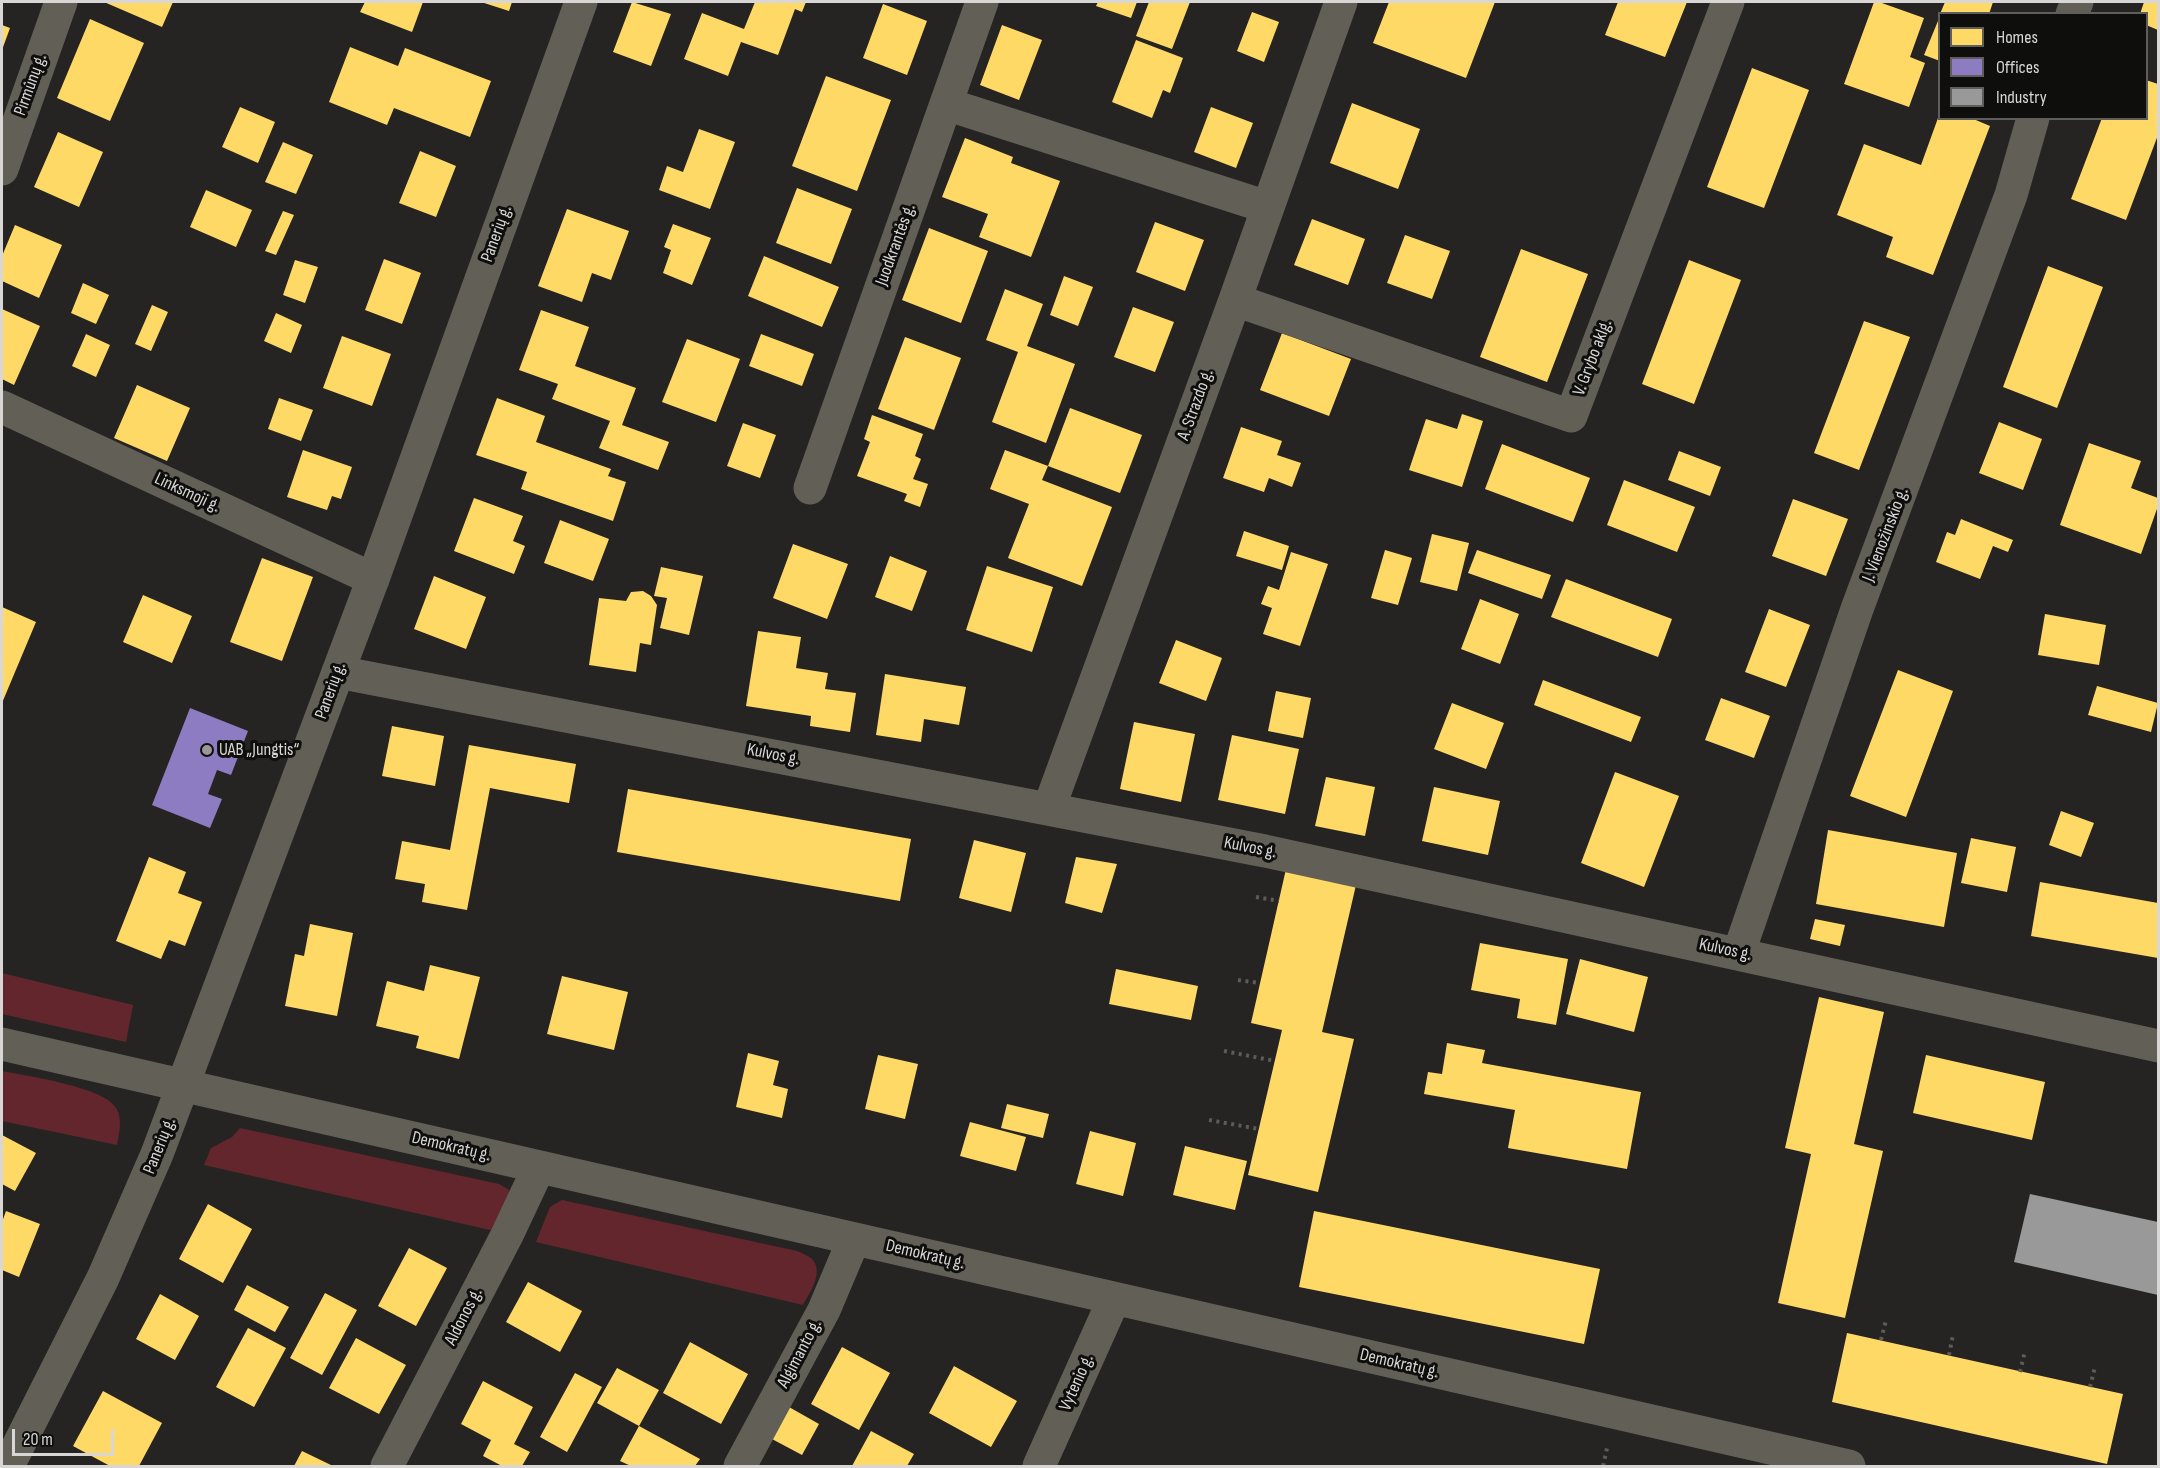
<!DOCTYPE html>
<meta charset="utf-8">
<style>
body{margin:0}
#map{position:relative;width:2160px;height:1468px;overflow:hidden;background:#252423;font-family:"Sofia Sans Condensed",sans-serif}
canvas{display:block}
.frame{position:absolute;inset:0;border:3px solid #d8d7d5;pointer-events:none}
.legend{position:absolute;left:1938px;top:12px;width:210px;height:108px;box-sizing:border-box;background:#0e0e0d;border:2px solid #5f5e5d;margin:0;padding:8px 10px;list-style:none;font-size:18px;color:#d8d7d5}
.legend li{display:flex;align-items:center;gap:12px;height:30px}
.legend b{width:30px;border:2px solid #5f5e5d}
.scale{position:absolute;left:12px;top:1429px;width:102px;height:27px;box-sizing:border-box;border:3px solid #d8d7d5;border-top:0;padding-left:8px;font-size:18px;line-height:21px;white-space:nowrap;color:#d8d7d5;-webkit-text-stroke:4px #0e0e0d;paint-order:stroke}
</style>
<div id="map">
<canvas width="2160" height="1468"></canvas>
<div class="frame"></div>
<ul class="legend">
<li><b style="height:16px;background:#ffd966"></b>Homes</li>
<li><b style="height:16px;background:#8e7cc3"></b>Offices</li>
<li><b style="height:16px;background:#999"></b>Industry</li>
</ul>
<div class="scale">20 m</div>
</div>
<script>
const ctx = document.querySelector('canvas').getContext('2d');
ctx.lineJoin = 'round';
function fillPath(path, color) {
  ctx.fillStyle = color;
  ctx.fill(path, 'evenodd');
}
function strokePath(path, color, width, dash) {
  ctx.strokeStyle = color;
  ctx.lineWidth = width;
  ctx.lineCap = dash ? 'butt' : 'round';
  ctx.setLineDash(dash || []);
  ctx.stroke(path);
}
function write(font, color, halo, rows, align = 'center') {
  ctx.font = font + ' "Sofia Sans Condensed",sans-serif';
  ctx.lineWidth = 6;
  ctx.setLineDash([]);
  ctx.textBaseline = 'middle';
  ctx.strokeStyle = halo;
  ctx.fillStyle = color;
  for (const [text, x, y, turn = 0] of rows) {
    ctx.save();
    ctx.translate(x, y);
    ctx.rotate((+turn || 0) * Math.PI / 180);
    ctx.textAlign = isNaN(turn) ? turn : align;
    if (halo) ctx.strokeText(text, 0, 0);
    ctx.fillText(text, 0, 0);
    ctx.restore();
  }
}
fillPath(new Path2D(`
 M 2,973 L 133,1005 L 126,1042 L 2,1014 Z
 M 2,1071 C 27,1076 104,1087 116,1108 C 123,1119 119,1134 117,1145 L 2,1121 Z
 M 240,1128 L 499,1184 L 509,1190 L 511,1204 L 499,1232 L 204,1165 L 211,1148 L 232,1137 Z
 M 562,1200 L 797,1251 C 801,1253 807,1255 811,1258 C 825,1271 810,1292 803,1305 L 536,1242 L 550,1207 Z`), '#64262d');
fillPath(new Path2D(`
 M 104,2 L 173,2 L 162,27 Z
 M 365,2 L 423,2 L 412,32 L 360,12 Z
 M 481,2 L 512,2 L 509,11 Z
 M 632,2 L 671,14 L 651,66 L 613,52 Z
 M 755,2 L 806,2 L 802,12 L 795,9 L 778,55 L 741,42 L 728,76 L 684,59 L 702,13 L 744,29 Z
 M 1098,2 L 1137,2 L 1131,18 L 1096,6 Z
 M 1149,2 L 1190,2 L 1172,49 L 1136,36 Z
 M 1389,2 L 1495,2 L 1466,78 L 1373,43 Z
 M 1618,2 L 1687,2 L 1665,57 L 1605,35 Z
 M 1874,2 L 1879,2 L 1924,18 L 1910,57 L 1925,63 L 1909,107 L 1844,84 Z
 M 1945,2 L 1993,2 L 1989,14 L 1940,14 Z
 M 2144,2 L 2158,2 L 2158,30 L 2146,25 L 2146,14 L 2140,14 Z
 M 883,4 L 927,21 L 907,75 L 863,58 Z
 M 1252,12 L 1279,22 L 1264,62 L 1237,51 Z
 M 1940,16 L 1940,61 L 1924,55 Z
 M 90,19 L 144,43 L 110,121 L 57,98 Z
 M 2,25 L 10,28 L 2,50 Z
 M 1002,25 L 1042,40 L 1019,100 L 980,85 Z
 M 1136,40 L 1183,58 L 1170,93 L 1163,90 L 1152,118 L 1112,102 Z
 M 350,47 L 398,66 L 405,48 L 491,81 L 470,137 L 394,108 L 387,125 L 329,102 Z
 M 1752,68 L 1809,90 L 1764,208 L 1707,187 Z
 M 826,76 L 891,100 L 857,191 L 792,166 Z
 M 2146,80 L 2158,84 L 2158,135 L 2126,220 L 2071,199 L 2102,118 L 2146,118 Z
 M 1352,103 L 1420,129 L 1398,189 L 1330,163 Z
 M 240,107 L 275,122 L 258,163 L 222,147 Z
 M 1211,107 L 1253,123 L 1236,168 L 1194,152 Z
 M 1938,118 L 1971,118 L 1990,126 L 1933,275 L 1886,257 L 1893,237 L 1837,215 L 1864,144 L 1921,165 Z
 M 699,129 L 735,142 L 710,209 L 659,190 L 667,166 L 683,172 Z
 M 58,132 L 103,152 L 79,207 L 34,187 Z
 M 965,138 L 1013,157 L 1011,163 L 1060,181 L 1031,257 L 979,237 L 988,214 L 942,197 Z
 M 283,142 L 313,155 L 296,194 L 265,182 Z
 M 420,151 L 456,166 L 436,217 L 399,203 Z
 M 797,188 L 852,209 L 831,264 L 776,243 Z
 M 206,190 L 252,210 L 236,247 L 190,227 Z
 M 567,209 L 629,231 L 611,280 L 592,273 L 582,302 L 538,286 Z
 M 283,211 L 294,215 L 276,255 L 265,251 Z
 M 1312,219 L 1365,239 L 1348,285 L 1294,265 Z
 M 1155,222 L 1204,240 L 1185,291 L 1136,272 Z
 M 673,224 L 711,238 L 692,285 L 663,273 L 671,250 L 664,247 Z
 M 15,225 L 62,245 L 39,298 L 2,281 L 2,256 Z
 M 929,228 L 988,251 L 961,323 L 902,300 Z
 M 1405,235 L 1450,251 L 1432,299 L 1387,283 Z
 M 1521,249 L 1588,274 L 1547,382 L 1480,357 Z
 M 764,256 L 839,287 L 822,327 L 748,296 Z
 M 384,259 L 421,273 L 402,324 L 365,310 Z
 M 295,260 L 318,267 L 305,303 L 283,295 Z
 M 1689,260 L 1741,280 L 1694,404 L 1642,384 Z
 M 2048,266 L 2103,287 L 2057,408 L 2003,387 Z
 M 1064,276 L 1093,287 L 1078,326 L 1050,315 Z
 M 83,283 L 109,295 L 96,324 L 71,313 Z
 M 1005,289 L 1043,304 L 1027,346 L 1075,364 L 1046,443 L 992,422 L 1018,352 L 986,340 Z
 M 152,305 L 168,312 L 151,351 L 135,344 Z
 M 1133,307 L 1174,322 L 1155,372 L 1114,357 Z
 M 2,309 L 40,326 L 14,385 L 2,379 Z
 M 541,310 L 589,327 L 575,366 L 636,388 L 622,425 L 669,442 L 658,470 L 599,448 L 610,421 L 552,399 L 558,384 L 519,370 Z
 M 276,313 L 302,325 L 291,353 L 264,341 Z
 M 1864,321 L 1910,337 L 1859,470 L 1814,453 Z
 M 1282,333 L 1351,359 L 1329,416 L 1260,390 Z
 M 86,334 L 110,345 L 96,377 L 72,366 Z
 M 761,334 L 814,354 L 802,386 L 749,366 Z
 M 342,336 L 391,354 L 372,406 L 323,388 Z
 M 905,337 L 961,358 L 934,430 L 878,409 Z
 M 687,339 L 740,359 L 716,422 L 662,402 Z
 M 137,385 L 190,408 L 167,461 L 114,438 Z
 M 279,398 L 313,410 L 301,441 L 268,429 Z
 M 497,398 L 545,416 L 536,442 L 611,469 L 608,476 L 626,482 L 613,521 L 521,489 L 527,472 L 476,455 Z
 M 1070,408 L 1142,435 L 1120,493 L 1048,466 L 1042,480 L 1112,507 L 1082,586 L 1008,558 L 1029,504 L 990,489 L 1005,450 L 1048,466 Z
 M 1462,414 L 1483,421 L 1462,487 L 1409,470 L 1426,419 L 1457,429 Z
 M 872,415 L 923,434 L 915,456 L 921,459 L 913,479 L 928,484 L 920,507 L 904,501 L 907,494 L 857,476 L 870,442 L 864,439 Z
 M 1999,422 L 2042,439 L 2023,490 L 1979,473 Z
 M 743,423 L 776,435 L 760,478 L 727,466 Z
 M 1241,427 L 1282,441 L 1277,455 L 1301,463 L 1292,487 L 1269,478 L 1264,492 L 1223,478 Z
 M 2089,443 L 2141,461 L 2131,488 L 2158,498 L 2158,506 L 2141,554 L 2060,525 Z
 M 1502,444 L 1590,478 L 1573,522 L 1485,489 Z
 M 303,450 L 352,467 L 341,499 L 332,496 L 327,510 L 287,497 Z
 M 1679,451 L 1721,467 L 1710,496 L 1668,480 Z
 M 1624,480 L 1695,507 L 1677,552 L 1607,525 Z
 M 474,498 L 523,516 L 513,541 L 525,546 L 514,574 L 454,551 Z
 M 1793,499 L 1848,519 L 1826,576 L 1772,556 Z
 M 1961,519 L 2013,540 L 2008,552 L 1993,546 L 1980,579 L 1936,562 L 1947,532 L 1955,535 Z
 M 560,520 L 609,539 L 593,581 L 544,563 Z
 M 1244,531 L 1289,546 L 1282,570 L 1236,556 Z
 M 1432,534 L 1469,543 L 1457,591 L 1420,582 Z
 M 793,544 L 848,564 L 827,619 L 773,598 Z
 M 1385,550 L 1412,558 L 1398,605 L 1371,598 Z
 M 1477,550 L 1551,575 L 1542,599 L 1468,573 Z
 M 1291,552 L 1328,564 L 1300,646 L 1263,634 L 1272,608 L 1261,604 L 1268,586 L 1279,590 Z
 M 890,556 L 927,571 L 912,611 L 875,597 Z
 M 262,558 L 313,577 L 282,661 L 230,642 Z
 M 987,566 L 1053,587 L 1032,652 L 966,630 Z
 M 661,567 L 703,576 L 689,635 L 660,628 L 667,598 L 654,596 Z
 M 434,576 L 486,597 L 466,649 L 414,629 Z
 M 1566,579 L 1672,619 L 1658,657 L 1551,617 Z
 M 643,591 L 651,596 L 657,605 L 651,645 L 640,643 L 636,672 L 589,665 L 599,598 L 626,601 L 631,592 Z
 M 143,595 L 192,616 L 172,663 L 123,642 Z
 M 1480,599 L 1519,614 L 1500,664 L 1461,649 Z
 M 2,607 L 36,622 L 2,703 Z
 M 1769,609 L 1810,625 L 1786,687 L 1745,672 Z
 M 2045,614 L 2106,625 L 2099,665 L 2038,655 Z
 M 758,631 L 801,637 L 796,668 L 828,673 L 825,689 L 856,693 L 850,732 L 810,726 L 811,716 L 746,706 Z
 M 1176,640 L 1222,658 L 1206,701 L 1159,683 Z
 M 1898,670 L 1953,691 L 1906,817 L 1850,796 Z
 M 885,674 L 966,687 L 959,725 L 924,719 L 921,742 L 876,735 Z
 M 1543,680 L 1641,717 L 1631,742 L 1534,705 Z
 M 2097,686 L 2158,703 L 2151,732 L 2088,715 Z
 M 1276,691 L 1311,698 L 1303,738 L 1268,731 Z
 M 1721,698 L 1770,716 L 1754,758 L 1705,740 Z
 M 1452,703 L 1504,723 L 1486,769 L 1434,749 Z
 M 1134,722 L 1195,734 L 1181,802 L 1120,789 Z
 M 392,726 L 444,736 L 435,786 L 382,776 Z
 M 1232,735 L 1299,749 L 1285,814 L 1218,800 Z
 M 469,745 L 576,764 L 569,803 L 490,788 L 467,910 L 422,902 L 425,884 L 395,879 L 402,841 L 450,850 Z
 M 1615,772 L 1679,796 L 1644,887 L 1581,863 Z
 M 1326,777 L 1375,787 L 1365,836 L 1315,826 Z
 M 1434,787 L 1500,801 L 1488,855 L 1422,841 Z
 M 628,789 L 911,839 L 900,901 L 617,852 Z
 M 2061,811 L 2094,823 L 2081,857 L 2049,845 Z
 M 1828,830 L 1957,853 L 1944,927 L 1816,904 Z
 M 1971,838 L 2016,847 L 2007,892 L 1961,883 Z
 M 974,840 L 1026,853 L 1011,912 L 959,898 Z
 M 149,857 L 186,872 L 178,893 L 202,902 L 185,946 L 169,940 L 161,959 L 116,941 Z
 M 1076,857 L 1117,864 L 1102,913 L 1065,903 Z
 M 1286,869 L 1356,885 L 1322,1032 L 1354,1039 L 1318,1192 L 1248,1175 L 1282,1030 L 1251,1023 Z
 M 2040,882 L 2158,903 L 2158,958 L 2031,936 Z
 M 1815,919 L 1845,925 L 1840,946 L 1810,939 Z
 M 310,924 L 353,933 L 337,1016 L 285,1006 L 295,954 L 304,956 Z
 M 1480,943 L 1568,959 L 1556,1025 L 1517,1018 L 1520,999 L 1471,990 Z
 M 1580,959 L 1648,977 L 1634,1032 L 1566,1014 Z
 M 430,965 L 480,977 L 459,1059 L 416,1048 L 419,1036 L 376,1026 L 387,981 L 424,991 Z
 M 1116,969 L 1198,986 L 1191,1020 L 1109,1004 Z
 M 562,976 L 628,992 L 614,1050 L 547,1034 Z
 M 1819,997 L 1884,1012 L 1854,1144 L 1883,1151 L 1845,1318 L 1778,1303 L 1811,1154 L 1785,1148 Z
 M 1447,1043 L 1485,1050 L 1482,1063 L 1641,1092 L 1627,1169 L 1508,1148 L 1515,1110 L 1424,1094 L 1428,1072 L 1442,1074 Z
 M 748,1053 L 779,1061 L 773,1085 L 788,1089 L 782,1118 L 736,1107 Z
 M 878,1055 L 918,1064 L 905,1119 L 865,1109 Z
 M 1926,1055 L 2045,1082 L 2032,1140 L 1913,1113 Z
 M 1007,1104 L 1049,1114 L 1043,1138 L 1001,1128 Z
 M 970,1122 L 1026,1137 L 1016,1171 L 960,1156 Z
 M 1090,1131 L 1136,1143 L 1123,1196 L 1076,1184 Z
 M 2,1135 L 36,1153 L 15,1191 L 2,1184 Z
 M 1185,1146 L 1247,1161 L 1235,1210 L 1173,1195 Z
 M 208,1204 L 252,1229 L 223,1283 L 179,1259 Z
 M 6,1211 L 40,1224 L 19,1277 L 2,1270 L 2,1222 Z
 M 1314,1211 L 1600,1269 L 1584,1344 L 1299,1287 Z
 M 409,1248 L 447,1268 L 416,1326 L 378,1306 Z
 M 528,1282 L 582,1311 L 560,1352 L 506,1322 Z
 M 247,1285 L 289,1307 L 275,1332 L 234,1310 Z
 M 325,1293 L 357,1310 L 322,1375 L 290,1358 Z
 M 160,1294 L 199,1316 L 175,1360 L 136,1339 Z
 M 248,1328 L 286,1348 L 254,1407 L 216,1387 Z
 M 1847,1333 L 2123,1394 L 2107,1464 L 1832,1402 Z
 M 356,1338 L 406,1365 L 379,1414 L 329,1388 Z
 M 690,1342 L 748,1374 L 721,1424 L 663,1393 Z
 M 842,1347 L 890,1373 L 859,1430 L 811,1404 Z
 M 954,1366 L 1017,1401 L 991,1447 L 929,1413 Z
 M 617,1368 L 659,1390 L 639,1426 L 700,1459 L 695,1466 L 631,1466 L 620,1461 L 639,1426 L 597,1403 Z
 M 575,1373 L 602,1387 L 567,1452 L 540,1437 Z
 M 483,1381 L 533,1407 L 514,1444 L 530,1452 L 522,1466 L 502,1466 L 483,1456 L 491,1440 L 461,1424 Z
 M 103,1391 L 162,1423 L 139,1466 L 110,1466 L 73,1446 Z
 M 789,1407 L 819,1424 L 802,1455 L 772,1439 Z
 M 871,1431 L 914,1454 L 907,1466 L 852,1466 Z
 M 302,1451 L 333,1466 L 294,1466 Z`), '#ffd966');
fillPath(new Path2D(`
 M 190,708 L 248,731 L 231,775 L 217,770 L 208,794 L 222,799 L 210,828 L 152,805 Z`), '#8e7cc3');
fillPath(new Path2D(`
 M 2030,1194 L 2158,1222 L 2158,1295 L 2014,1262 Z`), '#999');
strokePath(new Path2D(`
 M 1256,897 L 1279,901
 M 1238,980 L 1260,983
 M 1224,1051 L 1275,1061
 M 1209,1120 L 1259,1129
 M 1881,1340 L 1886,1320
 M 1949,1355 L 1953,1335
 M 2020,1372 L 2025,1351
 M 2090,1387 L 2095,1367
 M 1603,1466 L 1608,1444`), '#5c5b56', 4, [3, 4.5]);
strokePath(new Path2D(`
 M 2072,14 L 2077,2
 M 946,104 L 1267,207
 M 2,169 L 61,2
 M 1235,300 L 1571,416 L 1728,2
 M 2,407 L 373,579
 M 810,488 L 982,2
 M 338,672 L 1265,851 L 2158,1046
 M 1049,808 L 1235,300 L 1341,2
 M 1739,952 L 1857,609 L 2011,195 L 2033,118
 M 2,1044 L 1849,1466
 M 387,1466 L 507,1235 L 539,1167
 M 740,1466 L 824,1310 L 854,1239
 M 1039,1466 L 1114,1299`), '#626056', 33);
strokePath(new Path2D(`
 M 8,1466 L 103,1278 L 157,1154 L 373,579 L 581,2`), '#626056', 33);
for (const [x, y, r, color] of [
 [207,750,6,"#999897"]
]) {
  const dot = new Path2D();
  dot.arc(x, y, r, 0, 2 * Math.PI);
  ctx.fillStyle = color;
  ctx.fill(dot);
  strokePath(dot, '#0e0e0d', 2);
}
write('18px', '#d8d7d5', '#0e0e0d', [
 ["Pirmūnų g.",31,85,-70],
 ["Panerių g.",497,234,-70],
 ["Juodkrantės g.",896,245,-70],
 ["V. Grybo aklg.",1593,358,-69],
 ["A. Strazdo g.",1196,405,-70],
 ["Linksmoji g.",187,493,25],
 ["J. Vienožinskio g.",1886,535,-69],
 ["Panerių g.",331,691,-70],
 ["Kulvos g.",773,755,11],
 ["Kulvos g.",1250,848,11],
 ["Kulvos g.",1725,950,12],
 ["Panerių g.",160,1146,-68],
 ["Demokratų g.",451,1147,13],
 ["Demokratų g.",925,1255,13],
 ["Aldonos g.",464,1317,-63],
 ["Algimanto g.",800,1354,-62],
 ["Demokratų g.",1399,1364,13],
 ["Vytenio g.",1077,1383,-66]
]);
write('18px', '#d8d7d5', '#0e0e0d', [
 ["UAB „Jungtis“",219,750]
], 'left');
</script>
